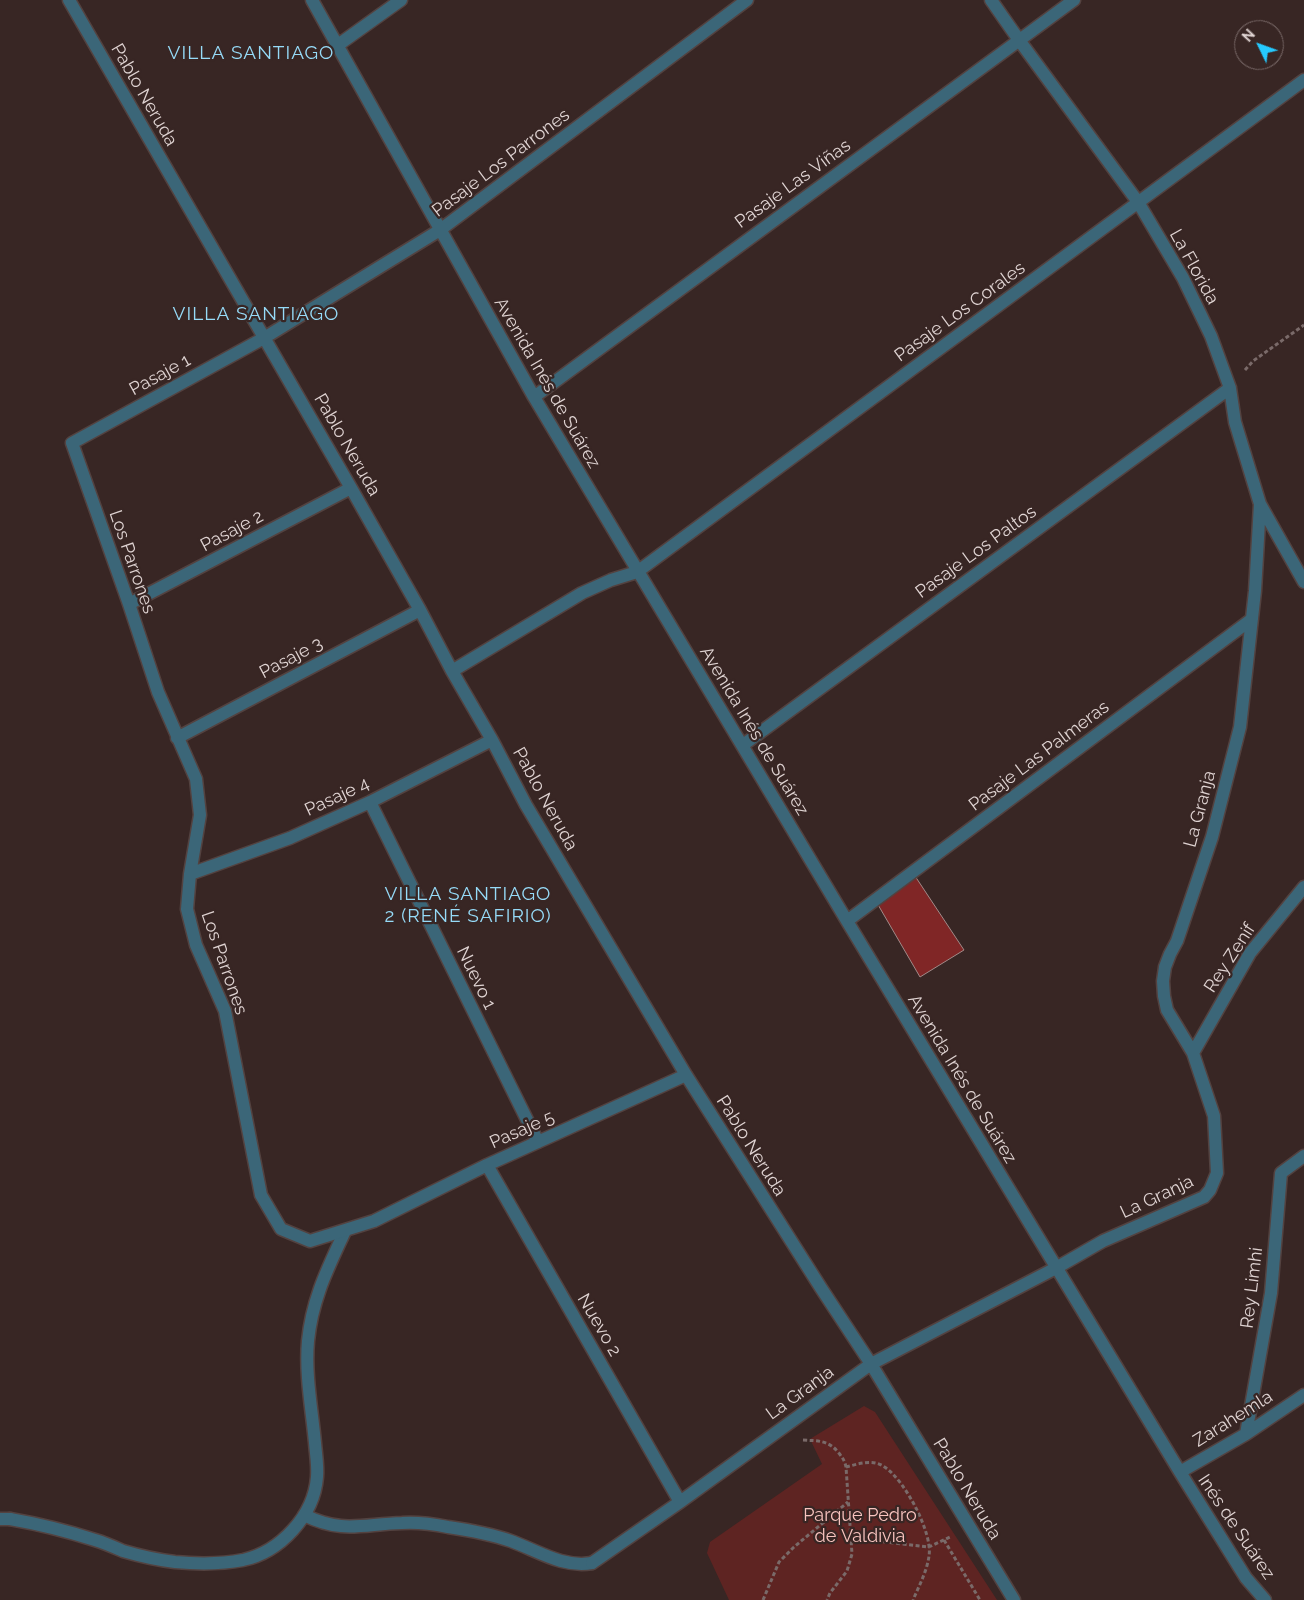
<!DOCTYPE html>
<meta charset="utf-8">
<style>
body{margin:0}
#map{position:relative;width:1304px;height:1600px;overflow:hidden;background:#382624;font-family:Raleway,sans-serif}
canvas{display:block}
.north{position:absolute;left:1234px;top:20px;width:50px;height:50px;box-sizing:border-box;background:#382624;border:1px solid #7b6b6a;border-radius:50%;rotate:312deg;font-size:14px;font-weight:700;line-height:20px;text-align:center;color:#dfd3d2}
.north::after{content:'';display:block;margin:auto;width:18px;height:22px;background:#25c9fe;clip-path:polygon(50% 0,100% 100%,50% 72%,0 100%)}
</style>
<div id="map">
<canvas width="1304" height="1600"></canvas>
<div class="north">N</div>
</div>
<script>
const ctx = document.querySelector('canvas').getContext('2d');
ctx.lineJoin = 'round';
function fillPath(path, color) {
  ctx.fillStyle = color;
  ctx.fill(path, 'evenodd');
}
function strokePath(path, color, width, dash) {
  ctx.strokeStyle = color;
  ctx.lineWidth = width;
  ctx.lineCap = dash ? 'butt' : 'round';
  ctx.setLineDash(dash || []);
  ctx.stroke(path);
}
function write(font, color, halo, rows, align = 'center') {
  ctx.font = font + ' Raleway,sans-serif';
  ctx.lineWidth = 4.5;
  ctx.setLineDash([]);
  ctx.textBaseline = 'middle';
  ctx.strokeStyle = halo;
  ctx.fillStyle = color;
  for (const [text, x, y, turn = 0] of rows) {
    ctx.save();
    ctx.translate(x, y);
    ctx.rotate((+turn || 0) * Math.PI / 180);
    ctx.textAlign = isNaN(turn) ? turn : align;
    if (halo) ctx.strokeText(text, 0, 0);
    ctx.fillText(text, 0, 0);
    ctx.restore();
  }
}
fillPath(new Path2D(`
 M 864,1406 L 875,1412 L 997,1600 L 729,1600 L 707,1553 L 710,1542 L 822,1464 L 810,1439 Z`), '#5e2422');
const building = new Path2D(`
 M 915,876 L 964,950 L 920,977 L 877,903 Z`);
fillPath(building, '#802626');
strokePath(building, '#a18a88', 1);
const service = new Path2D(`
 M 304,1515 C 343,1534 362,1524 402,1523 C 417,1522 433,1524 448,1527 C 469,1530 491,1534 511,1541 C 538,1551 563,1568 592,1563
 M 10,1519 C 39,1524 67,1531 95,1540 C 105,1543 114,1547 123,1551 C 140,1556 158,1560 175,1562 C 197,1564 222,1564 243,1560 C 280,1552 314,1516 317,1477 C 318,1466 316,1455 315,1443 C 312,1410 305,1375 308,1341 C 312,1299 328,1268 345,1231`);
const minor = new Path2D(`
 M 69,0 L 351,488 L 420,610 L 452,671 L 492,740 L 526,805 L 686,1075 L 821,1288 L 871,1364 L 1014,1600
 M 312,0 L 534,397 L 847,921 L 1180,1472 L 1246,1578 L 1265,1600
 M 991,0 L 1019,40 L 1138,202 L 1183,278 L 1211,336 L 1230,388 L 1235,422 L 1260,504 L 1304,582
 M 338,45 L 401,0
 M 534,397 L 1074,0
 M 129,604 L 351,488
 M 452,671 L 582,593 L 611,580 L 637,572 L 1304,80
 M 177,738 L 420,610
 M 743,745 L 1230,388
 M 370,802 L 538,1142
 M 190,874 L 290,838 L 370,802 L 492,740
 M 847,921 L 1252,619
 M 1193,1053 L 1250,953 L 1304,887
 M 686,1075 L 487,1165 L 374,1221 L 310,1241 L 281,1229 L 261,1195 L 225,1011 L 196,945 L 187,909 L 190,874 L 200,815 L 196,779 L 158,692 L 129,604 L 72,443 L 264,338 L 440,230 L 747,0
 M 487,1165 L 680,1502
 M 1246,1434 L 1271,1293 L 1281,1173 L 1304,1156
 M 1180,1472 L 1246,1434 L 1304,1395
 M 0,1519 L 10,1519
 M 592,1563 L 680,1502 L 871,1364 L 1056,1268 L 1103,1241 L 1204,1197 L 1210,1190 L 1217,1173 L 1214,1116 L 1193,1053 L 1167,1010 L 1164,996 L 1163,981 L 1165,967 L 1170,954 L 1177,941 L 1212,837 L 1240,727 L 1255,591 L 1260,504`);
strokePath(service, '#534240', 15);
strokePath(minor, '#534240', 15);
strokePath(new Path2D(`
 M 1245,370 L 1253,361 L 1304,325
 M 803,1440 C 818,1441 828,1440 838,1452 C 842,1457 845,1461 846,1467 L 852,1554 L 847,1571 L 830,1593 L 827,1600
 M 846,1467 C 858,1464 872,1459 883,1466 C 904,1478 933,1533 929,1556 C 927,1571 919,1586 913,1600
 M 851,1538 L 929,1547 L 952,1536
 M 944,1540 L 980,1600
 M 763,1600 L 779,1562 L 794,1547 L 848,1502`), '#7a6a69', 3, [4, 2.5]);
strokePath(service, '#3b6678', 12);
strokePath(minor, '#3b6678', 12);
write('18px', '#dfd3d2', '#382624', [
 ["Pablo Neruda",144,95,60],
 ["Pasaje Los Parrones",501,163,-37],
 ["Pasaje Las Viñas",793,184,-36],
 ["La Florida",1194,267,61],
 ["Pasaje Los Corales",960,312,-36],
 ["Pasaje 1",160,375,-29],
 ["Avenida Inés de Suárez",547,383,60],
 ["Pablo Neruda",347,445,60],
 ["Pasaje 2",232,531,-28],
 ["Pasaje Los Paltos",976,552,-36],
 ["Los Parrones",132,562,71],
 ["Pasaje 3",291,658,-28],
 ["Avenida Inés de Suárez",754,731,59],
 ["Pasaje Las Palmeras",1039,756,-37],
 ["Pasaje 4",337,797,-25],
 ["Pablo Neruda",545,799,61],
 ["La Granja",1200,809,-75],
 ["Rey Zenif",1230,958,-57],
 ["Los Parrones",224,963,71],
 ["Nuevo 1",476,978,64],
 ["Avenida Inés de Suárez",962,1079,59],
 ["Pasaje 5",522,1130,-24],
 ["Pablo Neruda",751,1146,58],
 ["La Granja",1157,1197,-25],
 ["Rey Limhi",1252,1288,-83],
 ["Nuevo 2",599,1325,60],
 ["La Granja",800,1393,-36],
 ["Zarahemla",1233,1419,-32],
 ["Pablo Neruda",967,1489,59],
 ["Inés de Suárez",1236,1527,56]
]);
write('18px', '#f8c3be', '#382624', [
 ["Parque Pedro",860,1516],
 ["de Valdivia",860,1537]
]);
ctx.letterSpacing = '1px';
write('19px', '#96dbf8', '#382624', [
 ["VILLA SANTIAGO",251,53],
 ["VILLA SANTIAGO",256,314],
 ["VILLA SANTIAGO",468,894],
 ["2 (RENÉ SAFIRIO)",468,916]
]);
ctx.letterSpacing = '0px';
</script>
